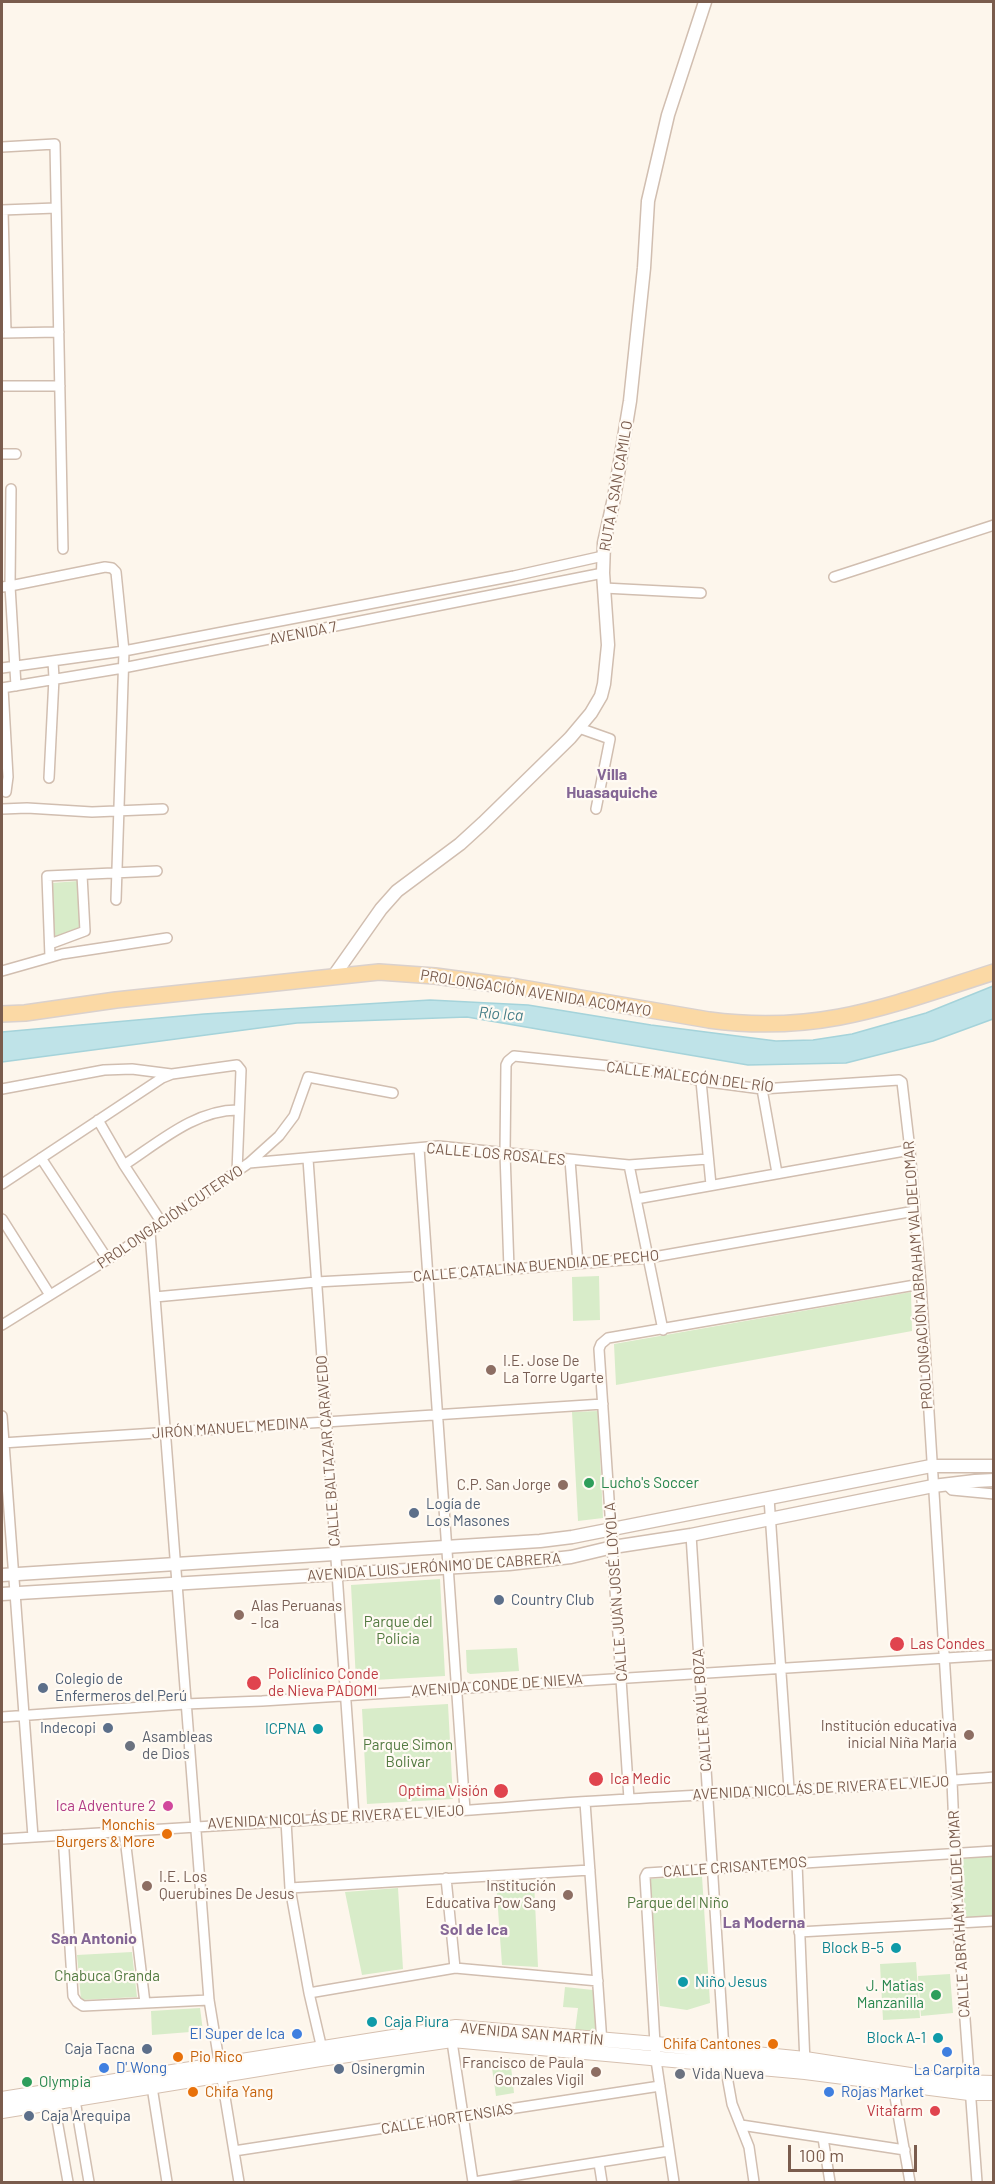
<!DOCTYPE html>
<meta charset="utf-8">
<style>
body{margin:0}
#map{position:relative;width:995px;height:2184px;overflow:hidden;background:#fdf6ec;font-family:Barlow,sans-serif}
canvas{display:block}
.frame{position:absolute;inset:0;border:3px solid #7a5c4d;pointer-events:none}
.scale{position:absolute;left:788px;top:2145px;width:129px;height:27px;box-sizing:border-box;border:3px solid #7a5c4d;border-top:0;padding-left:8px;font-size:18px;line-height:21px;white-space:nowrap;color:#7a5c4d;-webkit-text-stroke:4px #fffaf3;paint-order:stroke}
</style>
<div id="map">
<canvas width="995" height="2184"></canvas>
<div class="frame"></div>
<div class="scale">100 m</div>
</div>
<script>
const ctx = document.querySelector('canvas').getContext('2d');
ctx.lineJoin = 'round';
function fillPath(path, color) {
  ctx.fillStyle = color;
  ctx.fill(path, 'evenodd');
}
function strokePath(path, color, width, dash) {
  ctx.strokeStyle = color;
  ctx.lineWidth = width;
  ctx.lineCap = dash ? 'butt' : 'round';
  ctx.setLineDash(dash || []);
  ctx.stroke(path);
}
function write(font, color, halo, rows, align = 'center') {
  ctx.font = font + ' Barlow,sans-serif';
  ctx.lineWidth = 4.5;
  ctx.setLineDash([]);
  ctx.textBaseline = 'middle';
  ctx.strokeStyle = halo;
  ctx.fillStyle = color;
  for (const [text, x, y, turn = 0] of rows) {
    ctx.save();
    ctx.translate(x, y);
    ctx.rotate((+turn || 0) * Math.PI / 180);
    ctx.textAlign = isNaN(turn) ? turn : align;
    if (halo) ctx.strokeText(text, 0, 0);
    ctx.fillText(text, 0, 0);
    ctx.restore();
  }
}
fillPath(new Path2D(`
 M 78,881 L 80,927 L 53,938 L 52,883 Z
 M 599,1276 L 600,1320 L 573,1321 L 572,1277 Z
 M 911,1292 L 912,1331 L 616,1385 L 614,1344 Z
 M 598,1411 L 603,1518 L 578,1521 L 572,1412 Z
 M 440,1579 L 445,1676 L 356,1681 L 351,1585 Z
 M 517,1648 L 519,1671 L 470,1674 L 467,1672 L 466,1650 Z
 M 448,1704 L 453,1799 L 367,1804 L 362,1709 Z
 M 993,1856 L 993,1916 L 965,1919 L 962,1859 Z
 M 702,1876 L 710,2003 L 687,2010 L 660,2006 L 650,1879 Z
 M 534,1881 L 538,1967 L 502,1965 L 496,1882 Z
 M 398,1888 L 403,1969 L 362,1975 L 345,1892 Z
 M 132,1952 L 137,1997 L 81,2000 L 77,1955 Z
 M 916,1962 L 920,2018 L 883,2020 L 880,1964 Z
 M 950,1974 L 953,2013 L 921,2016 L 918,1976 Z
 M 565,1987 L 593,1990 L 596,2029 L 593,2033 L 575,2031 L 578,2008 L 563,2007 Z
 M 200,2008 L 203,2031 L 152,2035 L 151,2011 Z
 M 510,2058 L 514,2093 L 496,2096 L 491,2061 Z`), '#d8ecc9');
const water = new Path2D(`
 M 993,986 L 993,1019 L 933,1041 L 846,1063 L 748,1065 L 467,1017 L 297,1023 L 2,1062 L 2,1032 L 204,1014 L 430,1000 L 528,1005 L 651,1025 L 776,1041 L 813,1040 L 852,1034 L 926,1013 Z`);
fillPath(water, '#bfe3e8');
strokePath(water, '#a5d3da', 1.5);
const minor = new Path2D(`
 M 2,147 L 55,144 L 63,549
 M 2,210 L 56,208
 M 3,210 L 6,333
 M 2,333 L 59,332
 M 2,386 L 60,386
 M 2,454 L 16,454
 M 11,489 L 10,586 L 105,567 L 112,568 L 116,572 L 124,651 L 116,900
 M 834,577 L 994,525
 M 2,587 L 10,586 L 16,686
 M 604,588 L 701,593
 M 2,668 L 124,651 L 514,576 L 603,556
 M 2,688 L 123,668 L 603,573
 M 3,688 L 8,777 L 6,792
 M 579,728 L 610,739 L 596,809
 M 49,778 L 54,678 L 53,661
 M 2,809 L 27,808 L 92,812 L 163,809
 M 50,944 L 85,931 L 82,875
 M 50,957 L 47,876 L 157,871
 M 2,971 L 62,954 L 167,938
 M 701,1081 L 711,1185
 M 2,1089 L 104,1070 L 132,1069 L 171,1074
 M 762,1089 L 777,1173
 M 98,1120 L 124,1165 L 162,1223
 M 419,1148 L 465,1810
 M 41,1158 L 108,1260
 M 308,1159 L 354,1816
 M 570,1160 L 578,1264
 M 249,1163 L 438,1146 L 629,1165 L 708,1159
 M 124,1165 C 158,1143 196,1109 239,1110
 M 629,1165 L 663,1330
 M 2,1184 L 162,1078 L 172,1074 L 237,1065 L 241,1070 L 237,1172
 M 636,1199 L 910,1150
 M 2,1219 L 50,1295
 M 150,1232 L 209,2000 L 239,2182
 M 509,1269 L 505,1153 L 506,1065 L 508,1061 L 514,1056 L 640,1069 L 675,1074 L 701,1081 L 762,1089 L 899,1080 L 902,1082 L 910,1150 L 921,1284 L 952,1781 L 958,1924 L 977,2182
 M 155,1297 L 316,1282 L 428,1276 L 648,1258 L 915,1211
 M 2,1325 L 118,1253 L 249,1163 L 279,1136 L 294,1116 L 308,1077 L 393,1093
 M 2,1416 L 33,1837
 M 2,1443 L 603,1404
 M 946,1484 L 952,1490 L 994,1494
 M 769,1498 L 789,1789
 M 691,1535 L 725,2065 L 732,2104 L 749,2147 L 754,2182
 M 2,1717 L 185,1704 L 262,1701 L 994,1655
 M 629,1799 L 599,1349 L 601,1344 L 608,1338 L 921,1284
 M 585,1802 L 602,2043
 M 286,1821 L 290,1888 L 309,1993 L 322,2049
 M 124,1830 L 145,2003
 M 63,1835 L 73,1996 L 77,2002 L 83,2006 L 209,2000
 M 2,1839 C 148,1829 294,1820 440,1812 C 503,1808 566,1802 630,1799 C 751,1792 872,1787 994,1777
 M 797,1863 L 805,2064
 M 446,1878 L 455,1968
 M 290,1888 L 590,1870
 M 799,1932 L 994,1921
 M 309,1993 L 455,1968 L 598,1981
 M 451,2035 L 473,2182
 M 892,2080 L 910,2182
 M 152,2087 L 167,2182
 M 75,2100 L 89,2182
 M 54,2103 L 68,2182
 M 741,2125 L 905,2150
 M 823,2138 L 830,2182
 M 234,2151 L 660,2086
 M 599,2163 L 602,2182
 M 474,2182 L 669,2151
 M 674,2182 L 656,2060 L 645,1877 L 647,1873 L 994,1851`);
const tertiary = new Path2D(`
 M 333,977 L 381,909 L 397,891 L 460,844 L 483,823 L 570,738 L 591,713 L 601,696 L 604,684 L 608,645 L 603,573 L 604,543 L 614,498 L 630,401 L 644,268 L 648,201 L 668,115 L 705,2
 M 2,1575 L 540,1541 L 572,1537 L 931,1466 L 994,1466
 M 2,1594 L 509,1564 L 571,1557 L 613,1547 L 691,1535 L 933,1486 L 975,1481 L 994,1480`);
const secondary = new Path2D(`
 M 2,2099 L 456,2027 L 656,2044 L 805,2059 L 956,2082 L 994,2083
 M 2,2111 L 320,2059 L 452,2040 L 805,2072 L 969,2093 L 994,2093`);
const primary = new Path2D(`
 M 2,1014 L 25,1013 L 116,1000 L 379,972 L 435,976 L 517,987 L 709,1020 C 820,1035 891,1005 994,972`);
strokePath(minor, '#d1beb0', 12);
strokePath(tertiary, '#d1beb0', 15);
strokePath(secondary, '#d6c0b0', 16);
strokePath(primary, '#dad1cd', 18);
strokePath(minor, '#fff', 9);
strokePath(tertiary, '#fff', 12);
strokePath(secondary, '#fff', 14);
strokePath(primary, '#fbd9a5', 15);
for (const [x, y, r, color] of [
 [491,1370,6,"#8d6e63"],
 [589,1483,6,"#2e9e5b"],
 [563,1485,6,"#8d6e63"],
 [414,1513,6,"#5c6f8a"],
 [499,1600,6,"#5c6f8a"],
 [239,1615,6,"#8d6e63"],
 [897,1644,8,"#e0444e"],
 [254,1683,8,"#e0444e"],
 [43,1688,6,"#5c6f8a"],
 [108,1728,6,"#5c6f8a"],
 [318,1729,6,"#0f9aa8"],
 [969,1735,6,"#8d6e63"],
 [130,1746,6,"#6b7280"],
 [596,1779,8,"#e0444e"],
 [501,1791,8,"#e0444e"],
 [168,1806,6,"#d1479c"],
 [167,1834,6,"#e8710a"],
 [147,1886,6,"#8d6e63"],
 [568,1895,6,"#8d6e63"],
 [896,1948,6,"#0f9aa8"],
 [683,1982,6,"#0f9aa8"],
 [936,1995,6,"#2e9e5b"],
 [372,2022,6,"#0f9aa8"],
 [297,2034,6,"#3f7fe0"],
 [938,2038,6,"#0f9aa8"],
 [773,2044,6,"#e8710a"],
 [147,2049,6,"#5c6f8a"],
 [947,2052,6,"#3f7fe0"],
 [178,2057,6,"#e8710a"],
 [104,2068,6,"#3f7fe0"],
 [339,2069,6,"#5c6f8a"],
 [596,2072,6,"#8d6e63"],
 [680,2074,6,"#6b7280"],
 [27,2082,6,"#2e9e5b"],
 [193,2092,6,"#e8710a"],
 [829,2092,6,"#3f7fe0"],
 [935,2111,6,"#e0444e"],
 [29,2116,6,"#5c6f8a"]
]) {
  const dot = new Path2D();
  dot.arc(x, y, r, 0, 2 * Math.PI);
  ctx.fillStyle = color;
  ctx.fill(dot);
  strokePath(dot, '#fffaf3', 2);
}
write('15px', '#7a5c4d', '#fffaf3', [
 ["RUTA A SAN CAMILO",616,486,-80],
 ["AVENIDA 7",303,633,-11],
 ["PROLONGACIÓN AVENIDA ACOMAYO",536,993,9],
 ["CALLE MALECÓN DEL RÍO",690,1077,7],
 ["CALLE LOS ROSALES",496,1154,5],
 ["PROLONGACIÓN CUTERVO",170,1217,-34],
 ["CALLE CATALINA BUENDIA DE PECHO",536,1266,-5],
 ["PROLONGACIÓN ABRAHAM VALDELOMAR",918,1275,-94],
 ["JIRÓN MANUEL MEDINA",230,1428,-4],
 ["CALLE BALTAZAR CARAVEDO",328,1451,-94],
 ["AVENIDA LUIS JERÓNIMO DE CABRERA",434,1567,-4],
 ["CALLE JUAN JOSÉ LOYOLA",616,1592,-94],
 ["AVENIDA CONDE DE NIEVA",497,1685,-4],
 ["CALLE RAÚL BOZA",702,1710,-94],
 ["AVENIDA NICOLÁS DE RIVERA EL VIEJO",821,1788,-3],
 ["AVENIDA NICOLÁS DE RIVERA EL VIEJO",336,1817,-3],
 ["CALLE CRISANTEMOS",735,1867,-4],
 ["CALLE ABRAHAM VALDELOMAR",959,1914,-93],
 ["AVENIDA SAN MARTÍN",532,2034,5],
 ["CALLE HORTENSIAS",447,2119,-9]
]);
write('15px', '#785e54', '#fffaf3', [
 ["I.E. Jose De",503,1361,"left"],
 ["La Torre Ugarte",503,1378,"left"],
 ["C.P. San Jorge",551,1485],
 ["Alas Peruanas",251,1606,"left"],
 ["- Ica",251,1623,"left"],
 ["Institución educativa",957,1726],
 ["inicial Niña Maria",957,1743],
 ["I.E. Los",159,1877,"left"],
 ["Querubines De Jesus",159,1894,"left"],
 ["Institución",556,1886],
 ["Educativa Pow Sang",556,1903],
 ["Francisco de Paula",584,2063],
 ["Gonzales Vigil",584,2080]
], 'right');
write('15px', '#27864d', '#fffaf3', [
 ["Lucho's Soccer",601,1483],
 ["J. Matias",924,1986,"right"],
 ["Manzanilla",924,2003,"right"],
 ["Olympia",39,2082]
], 'left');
write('15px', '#4e5e75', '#fffaf3', [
 ["Logía de",426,1504],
 ["Los Masones",426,1521],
 ["Country Club",511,1600],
 ["Colegio de",55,1679],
 ["Enfermeros del Perú",55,1696],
 ["Indecopi",96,1728,"right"],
 ["Caja Tacna",135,2049,"right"],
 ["Osinergmin",351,2069],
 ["Caja Arequipa",41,2116]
], 'left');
write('15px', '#537a41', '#fffaf3', [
 ["Parque del",398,1622],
 ["Policia",398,1639],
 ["Parque Simon",408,1745],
 ["Bolivar",408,1762],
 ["Parque del Niño",678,1903],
 ["Chabuca Granda",107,1976]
]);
write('15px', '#be3a42', '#fffaf3', [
 ["Las Condes",910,1644],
 ["Policlínico Conde",268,1674],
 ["de Nieva PADOMI",268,1691],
 ["Ica Medic",610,1779],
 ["Optima Visión",488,1791,"right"],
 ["Vitafarm",923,2111,"right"]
], 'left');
write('15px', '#0d838f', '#fffaf3', [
 ["ICPNA",306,1729],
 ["Block B-5",884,1948],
 ["Niño Jesus",695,1982,"left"],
 ["Caja Piura",384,2022,"left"],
 ["Block A-1",926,2038]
], 'right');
write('15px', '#5b616d', '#fffaf3', [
 ["Asambleas",142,1737],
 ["de Dios",142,1754],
 ["Vida Nueva",692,2074]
], 'left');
write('15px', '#b23c85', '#fffaf3', [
 ["Ica Adventure 2",156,1806]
], 'right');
write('15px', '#c56008', '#fffaf3', [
 ["Monchis",155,1825],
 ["Burgers & More",155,1842],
 ["Chifa Cantones",761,2044],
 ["Pio Rico",190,2057,"left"],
 ["Chifa Yang",205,2092,"left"]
], 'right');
write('15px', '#366cbe', '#fffaf3', [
 ["El Super de Ica",285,2034,"right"],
 ["D' Wong",116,2068],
 ["La Carpita",947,2070,"center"],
 ["Rojas Market",841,2092]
], 'left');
write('bold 16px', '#846695', '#fffaf3', [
 ["Villa",612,775],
 ["Huasaquiche",612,793],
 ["La Moderna",764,1923],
 ["Sol de Ica",474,1930],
 ["San Antonio",94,1939]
]);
write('italic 16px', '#437c86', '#fffaf3', [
 ["Río Ica",501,1014,4]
]);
</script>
